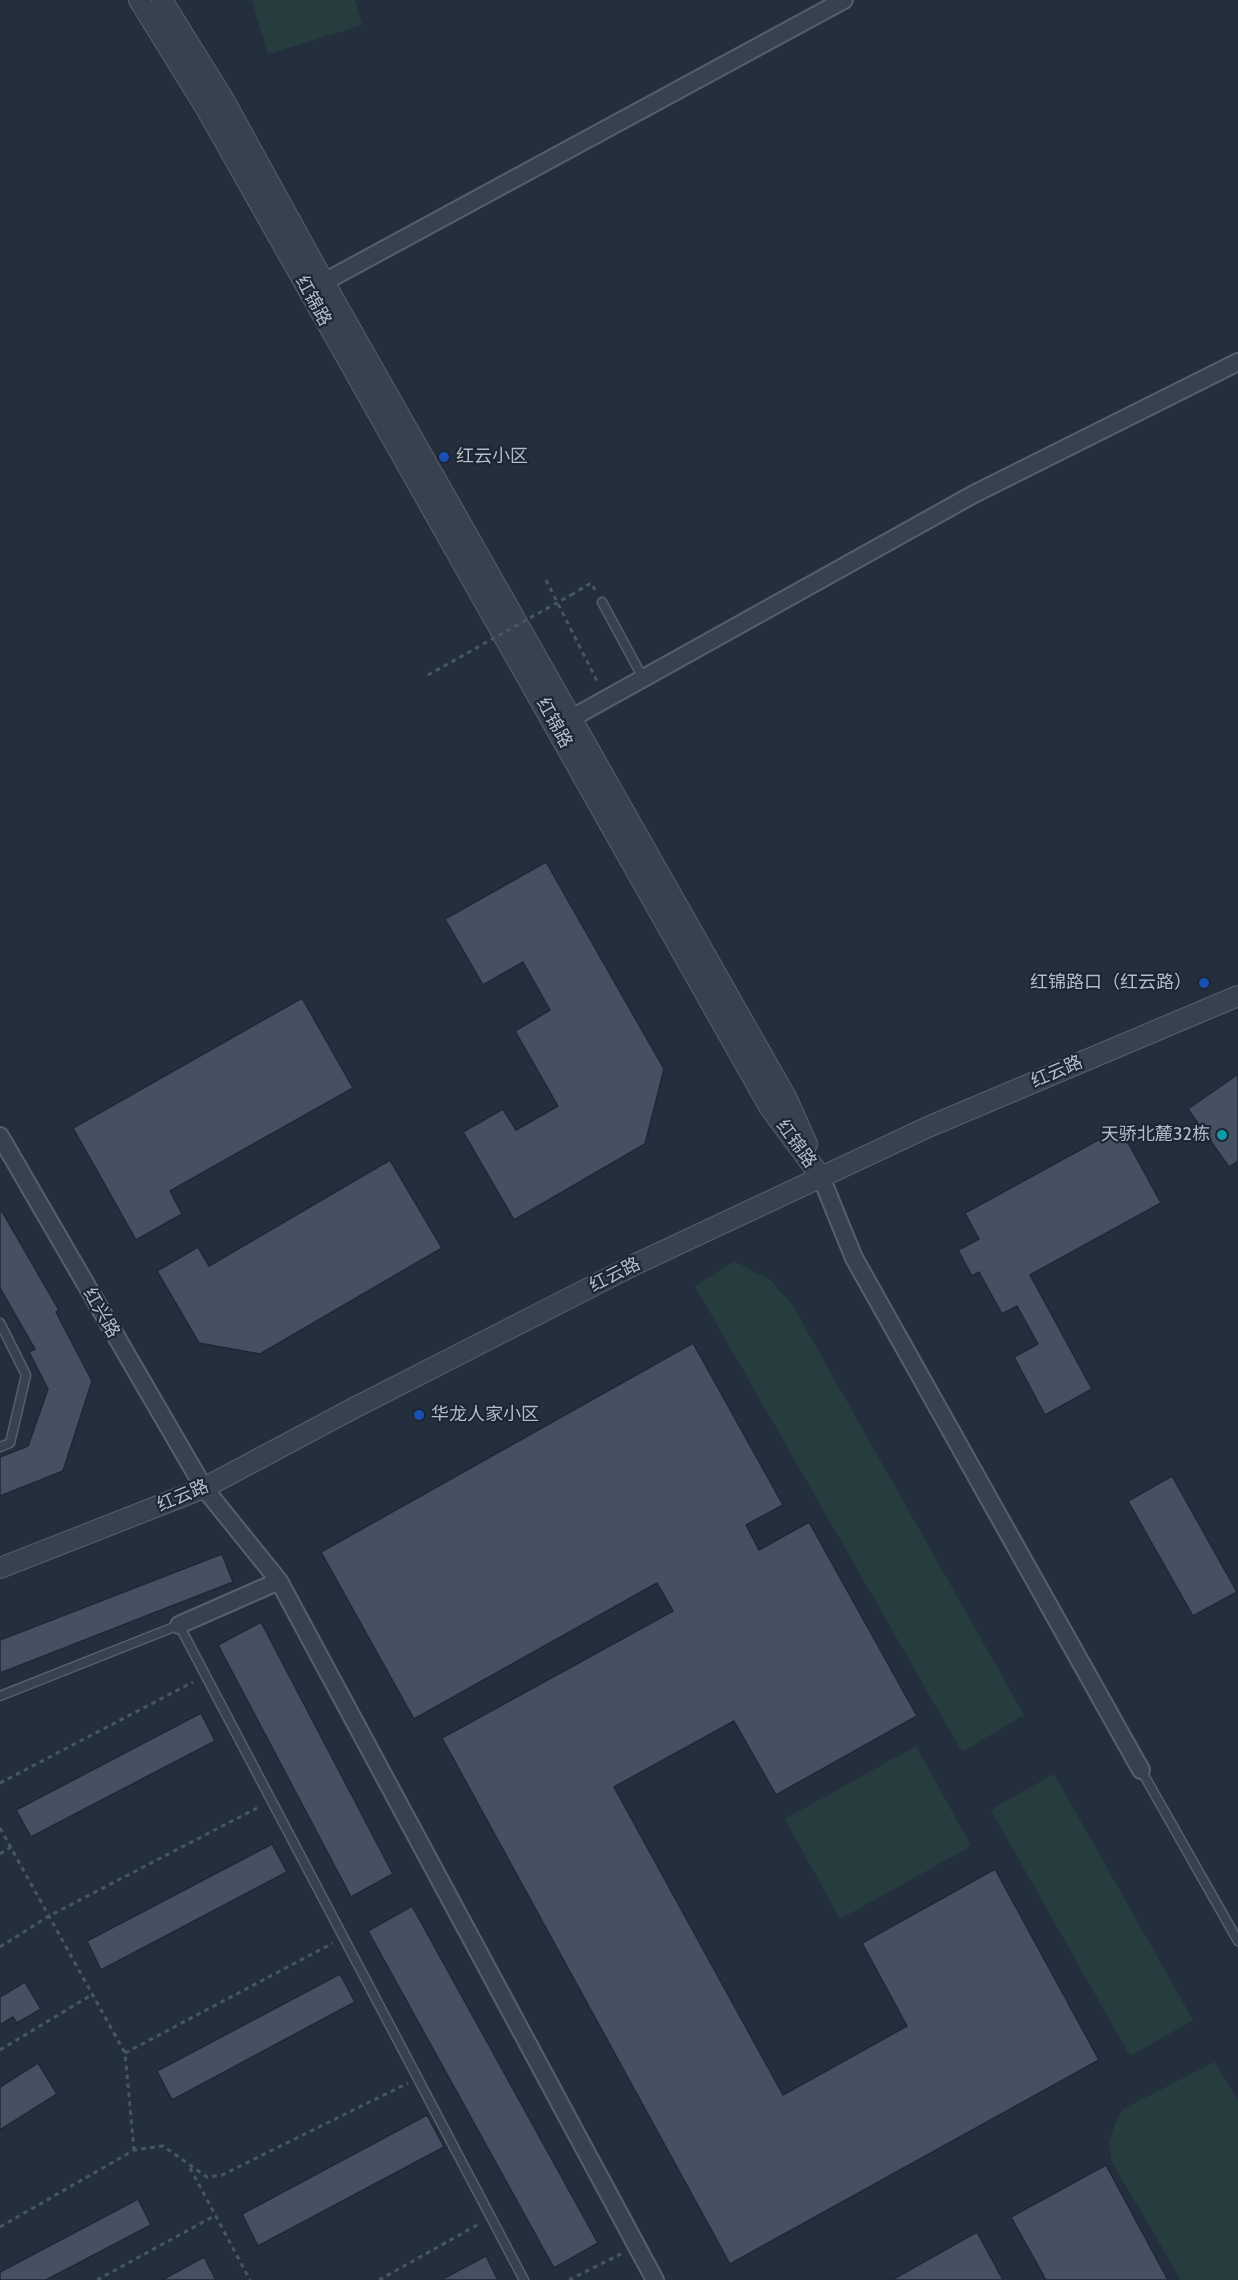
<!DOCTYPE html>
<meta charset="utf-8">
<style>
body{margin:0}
canvas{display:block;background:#242f3e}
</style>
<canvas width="1238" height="2280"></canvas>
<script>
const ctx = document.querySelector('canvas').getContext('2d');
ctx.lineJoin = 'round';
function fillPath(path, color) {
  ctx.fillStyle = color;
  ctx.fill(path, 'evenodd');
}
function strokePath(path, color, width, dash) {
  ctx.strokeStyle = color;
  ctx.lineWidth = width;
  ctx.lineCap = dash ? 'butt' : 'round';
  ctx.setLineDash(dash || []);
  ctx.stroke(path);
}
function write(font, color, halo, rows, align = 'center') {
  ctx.font = font + ' Cabin,"Noto Sans SC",sans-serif';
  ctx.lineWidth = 4.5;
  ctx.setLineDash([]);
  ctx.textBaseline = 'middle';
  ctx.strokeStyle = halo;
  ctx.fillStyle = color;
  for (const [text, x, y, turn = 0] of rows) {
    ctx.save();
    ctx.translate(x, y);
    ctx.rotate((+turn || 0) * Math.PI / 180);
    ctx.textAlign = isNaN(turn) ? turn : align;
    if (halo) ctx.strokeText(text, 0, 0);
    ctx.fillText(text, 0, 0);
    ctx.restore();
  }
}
fillPath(new Path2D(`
 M 252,0 L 355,0 L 362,25 L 268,54 Z
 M 734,1261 L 770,1280 L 793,1306 L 1024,1715 L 962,1752 L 695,1286 Z
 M 916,1746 L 971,1846 L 840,1919 L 785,1819 Z
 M 1054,1774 L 1193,2020 L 1130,2056 L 991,1810 Z
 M 1215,2062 L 1238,2101 L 1238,2280 L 1181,2280 L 1112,2162 L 1109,2144 L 1114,2126 L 1123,2109 Z`), '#263c3f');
const building = new Path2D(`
 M 546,862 L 664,1069 L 645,1144 L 514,1220 L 463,1132 L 503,1109 L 516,1130 L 558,1106 L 515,1031 L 550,1010 L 523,962 L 483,985 L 445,919 Z
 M 302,998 L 353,1088 L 170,1191 L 182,1214 L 136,1240 L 73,1128 Z
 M 1238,1074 L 1238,1161 L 1229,1167 L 1188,1109 Z
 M 1120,1128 L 1161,1203 L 1030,1275 L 1092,1389 L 1045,1415 L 1014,1357 L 1038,1344 L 1017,1306 L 1002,1314 L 979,1272 L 972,1276 L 958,1250 L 979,1239 L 965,1213 Z
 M 390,1160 L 442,1248 L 260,1354 L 199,1343 L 157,1271 L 198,1247 L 209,1266 Z
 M 0,1208 L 59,1310 L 56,1312 L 92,1381 L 63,1471 L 0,1496 L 0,1457 L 28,1446 L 48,1389 L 29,1352 L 35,1349 L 0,1288 Z
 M 693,1343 L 783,1505 L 746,1525 L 759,1550 L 809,1522 L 917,1716 L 776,1795 L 734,1721 L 614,1787 L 783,2095 L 907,2026 L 862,1943 L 995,1869 L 1099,2060 L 730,2264 L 442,1738 L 673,1611 L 657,1583 L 414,1719 L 321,1552 Z
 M 1172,1476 L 1237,1592 L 1193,1616 L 1128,1501 Z
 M 222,1554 L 233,1582 L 0,1673 L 0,1640 Z
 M 261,1622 L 393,1874 L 351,1897 L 218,1645 Z
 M 201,1713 L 215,1741 L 31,1837 L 16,1810 Z
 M 272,1844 L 287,1872 L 101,1970 L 87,1941 Z
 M 412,1906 L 598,2243 L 554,2268 L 368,1931 Z
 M 340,1974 L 355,2002 L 172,2100 L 157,2071 Z
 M 25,1982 L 41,2009 L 17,2023 L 13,2017 L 0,2025 L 0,1997 Z
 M 38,2063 L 57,2094 L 0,2130 L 0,2087 Z
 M 427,2115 L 444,2147 L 258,2246 L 242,2214 Z
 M 1106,2165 L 1168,2280 L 1046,2280 L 1011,2217 Z
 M 138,2199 L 151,2225 L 46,2280 L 0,2280 L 0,2272 Z
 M 977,2232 L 1003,2280 L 892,2280 Z
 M 486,2256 L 498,2280 L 441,2280 Z
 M 204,2257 L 216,2280 L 162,2280 Z`);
fillPath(building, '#455162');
strokePath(building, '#1f2835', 1.5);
const service = new Path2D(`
 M 602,602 L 643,678
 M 0,1323 L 26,1375 L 10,1443 L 0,1447
 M 0,1696 L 179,1625 L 524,2280
 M 1141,1770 L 1238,1941`);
const minor = new Path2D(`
 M 324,282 L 844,0
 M 572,718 L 974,494 L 1238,362
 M 0,1136 L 204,1488 L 279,1581 L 655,2280
 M 821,1177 L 854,1258 L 1141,1770
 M 179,1625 L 279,1581`);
const tertiary = new Path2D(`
 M 139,0 L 207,110 L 770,1108 L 821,1177
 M 162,0 L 224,100 L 324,282 L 787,1099 L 807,1144
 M 0,1568 L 204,1488 L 352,1409 L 638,1263 L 928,1127 L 1238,996`);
strokePath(service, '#565f6c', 11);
strokePath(minor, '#565f6c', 20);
strokePath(tertiary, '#565f6c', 22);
strokePath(new Path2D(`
 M 546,580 L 597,681
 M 571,595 L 591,583 L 597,593
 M 0,1783 L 193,1682
 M 0,1828 L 125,2053 L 134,2150
 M 0,1854 L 11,1847
 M 0,1947 L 49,1916 L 259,1807
 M 0,2050 L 93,1994
 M 125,2053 L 333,1943
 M 190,2168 L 250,2280
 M 0,2227 L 134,2150 L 163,2146 L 207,2177 L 222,2175 L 408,2083
 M 97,2280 L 216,2215
 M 379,2280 L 479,2224
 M 569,2280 L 621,2254`), '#44595c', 3, [4.5, 4.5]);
strokePath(service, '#38414e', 8);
strokePath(minor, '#38414e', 16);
strokePath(tertiary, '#38414e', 20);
strokePath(new Path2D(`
 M 428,675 L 571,595`), '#44595c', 3, [4.5, 4.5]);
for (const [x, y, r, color] of [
 [444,457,6,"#1a4fb4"],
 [1204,983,6,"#1a4fb4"],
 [1222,1135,6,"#0f9aa8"],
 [419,1415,6,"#1a4fb4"]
]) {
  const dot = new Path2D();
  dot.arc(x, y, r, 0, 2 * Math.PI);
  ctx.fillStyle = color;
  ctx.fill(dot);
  strokePath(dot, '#1d2633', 2);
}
write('18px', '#b4bcc9', '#1d2633', [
 ["红锦路",313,301,61],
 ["红锦路",554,723,61],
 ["红云路",1057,1072,-23],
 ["红锦路",796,1144,54],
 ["红云路",615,1275,-27],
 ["红兴路",101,1313,60],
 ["红云路",183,1496,-23]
]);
write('18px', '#b4bcc9', '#1d2633', [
 ["红云小区",456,457],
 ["红锦路口（红云路）",1192,983,"right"],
 ["天骄北麓32栋",1210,1135,"right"],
 ["华龙人家小区",431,1415]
], 'left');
</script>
